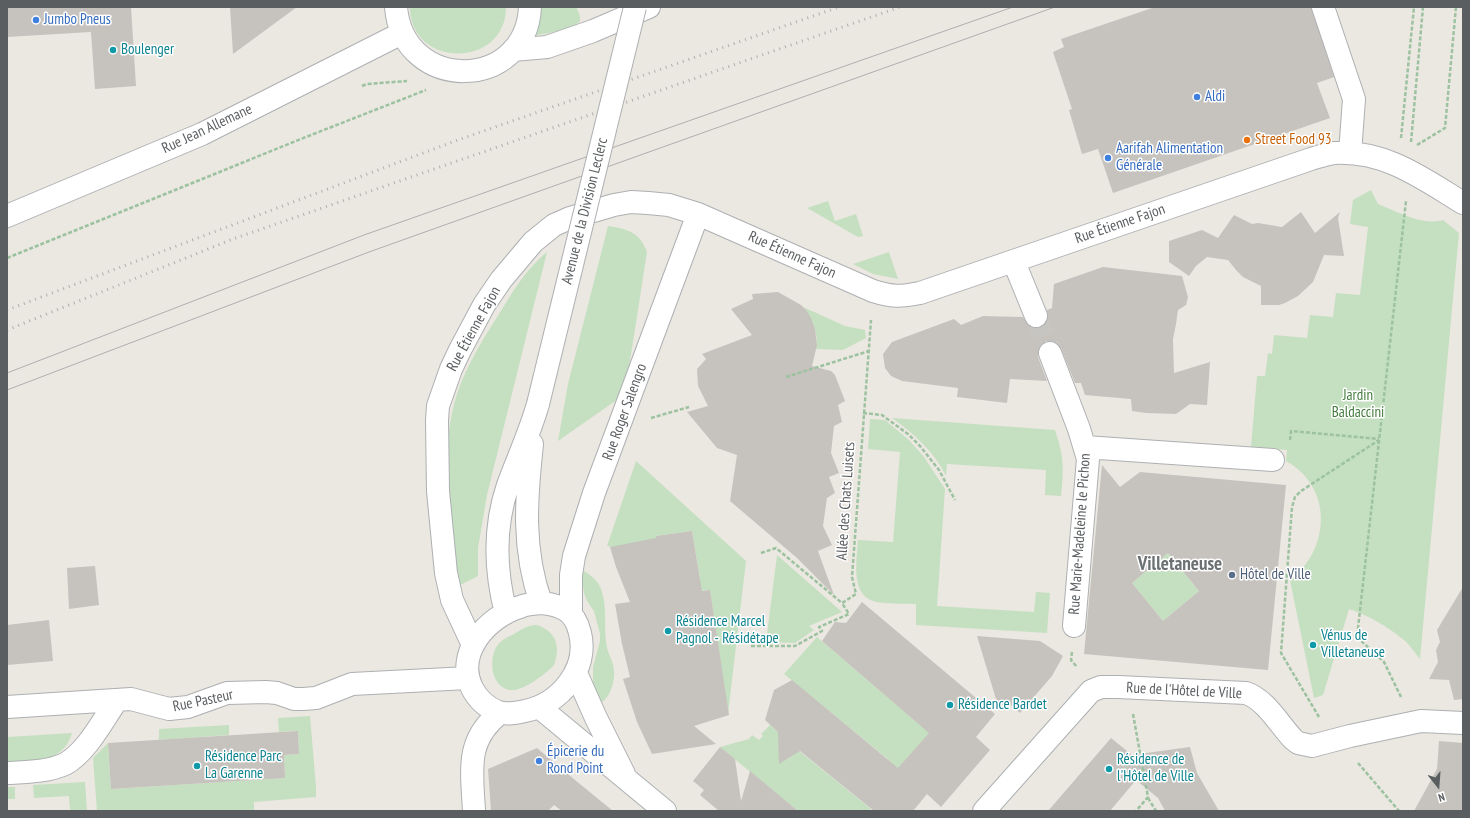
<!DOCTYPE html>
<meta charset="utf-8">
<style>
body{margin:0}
#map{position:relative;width:1470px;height:818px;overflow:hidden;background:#ebe7e1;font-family:"PT Sans Narrow",sans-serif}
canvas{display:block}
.frame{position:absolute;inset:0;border:8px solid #5a5e60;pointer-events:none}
.north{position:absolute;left:1418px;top:766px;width:40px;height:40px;-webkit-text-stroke:3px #fff;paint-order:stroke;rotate:163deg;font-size:11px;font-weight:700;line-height:16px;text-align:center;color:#5a5e60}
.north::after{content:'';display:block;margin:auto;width:14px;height:18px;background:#5a5e60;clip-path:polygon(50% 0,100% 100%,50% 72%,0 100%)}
</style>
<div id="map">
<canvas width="1470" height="818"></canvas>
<div class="frame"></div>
<div class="north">N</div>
</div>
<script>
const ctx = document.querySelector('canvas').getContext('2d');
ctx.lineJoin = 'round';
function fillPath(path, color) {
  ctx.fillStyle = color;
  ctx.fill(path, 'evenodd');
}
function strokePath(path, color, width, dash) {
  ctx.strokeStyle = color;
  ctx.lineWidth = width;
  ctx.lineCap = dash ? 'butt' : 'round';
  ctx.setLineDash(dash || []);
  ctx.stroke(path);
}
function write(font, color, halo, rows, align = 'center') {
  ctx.font = font + ' "PT Sans Narrow",sans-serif';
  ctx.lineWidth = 3;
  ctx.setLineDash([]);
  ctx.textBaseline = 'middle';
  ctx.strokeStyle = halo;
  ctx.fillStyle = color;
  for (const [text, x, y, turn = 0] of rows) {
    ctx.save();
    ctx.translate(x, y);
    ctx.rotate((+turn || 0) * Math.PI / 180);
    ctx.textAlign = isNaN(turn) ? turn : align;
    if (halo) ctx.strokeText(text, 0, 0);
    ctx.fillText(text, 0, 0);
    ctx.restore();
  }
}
fillPath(new Path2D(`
 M 410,7 L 506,7 C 506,69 410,69 410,7 Z
 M 536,7 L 576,7 L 580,16 L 580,21 C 571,31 542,34 529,36 Z
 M 1371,190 L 1378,204 C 1398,212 1422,226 1443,220 L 1459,233 L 1420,659 C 1415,653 1410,645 1404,640 C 1388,627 1368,615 1349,609 L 1323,695 L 1314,698 L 1290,580 C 1331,549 1333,487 1286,461 L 1287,450 L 1251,447 L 1257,376 L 1265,376 L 1268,353 L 1272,354 L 1274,335 L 1307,338 L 1310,315 L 1333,317 L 1336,293 L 1360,295 L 1368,227 L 1350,224 L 1353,200 Z
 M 828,201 L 835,221 L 856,214 L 863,236 L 858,237 L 807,208 Z
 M 608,226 C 627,229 640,232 647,252 L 632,348 L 629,366 L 618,399 L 558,441 L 568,384 Z
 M 547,252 L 487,495 L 478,548 L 478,576 L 460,585 C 455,563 453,541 451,518 C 448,483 444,444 453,409 C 461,374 480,344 499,314 C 513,291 526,269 547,252 Z
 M 889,252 L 898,279 L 873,274 L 853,264 Z
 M 803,307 L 845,326 L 865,330 L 866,338 L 843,350 L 816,349 C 819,333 812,319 803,307 Z
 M 892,418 L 1055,430 C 1064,457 1064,468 1061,496 L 1045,495 L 1046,470 L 947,464 L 946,476 C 934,451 914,434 892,418 Z
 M 870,419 L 885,420 L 909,440 L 924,457 L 945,489 L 937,606 L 1034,612 L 1036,592 L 1050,593 L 1047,633 L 916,625 L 916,604 C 902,603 886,605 873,601 C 850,594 857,557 858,540 L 893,542 L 900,452 L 868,449 Z
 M 636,461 L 746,561 L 728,714 L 710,590 L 698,591 L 700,578 L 692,531 L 656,536 L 657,543 L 612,547 L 607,546 Z
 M 1168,553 L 1199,591 L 1163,621 L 1132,583 Z
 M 777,555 L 842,612 L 809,626 L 814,630 L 795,643 L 766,642 Z
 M 581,569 C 589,574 597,579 601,589 C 608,607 603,629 607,648 C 609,656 614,663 614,672 C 615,681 610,697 602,702 L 600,702 L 594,692 L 593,682 L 593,667 L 600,641 L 600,634 L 594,611 L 587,601 L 584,593 Z
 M 537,625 C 556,631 561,647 554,665 C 546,674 522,692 510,690 C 491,687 488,659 497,646 C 501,640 508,637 514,634 C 522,629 528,625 537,625 Z
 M 817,637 L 919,724 L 932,730 L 895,772 L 889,760 L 784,674 Z
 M 310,716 L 316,787 L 316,797 L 254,802 L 254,811 L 97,811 L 93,758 L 108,743 L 111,789 L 285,778 L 284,755 L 299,754 L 298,731 L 279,732 L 278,718 Z
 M 229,725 L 229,735 L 159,740 L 159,729 Z
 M 770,725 L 788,741 L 784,758 L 788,759 L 798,750 L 871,809 L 870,811 L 798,811 L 720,747 L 749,739 L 752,735 L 759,740 L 763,736 L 761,734 Z
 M 72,733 C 70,738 68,745 63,749 C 50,763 25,762 7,764 L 7,737 Z
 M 85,782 L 87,811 L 70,811 L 69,796 L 34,798 L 33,785 Z
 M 7,787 L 15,787 L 15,799 L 7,799 Z`), '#c5e0c0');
fillPath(new Path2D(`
 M 7,7 L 131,7 L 136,86 L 95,89 L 91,32 L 7,37 Z
 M 230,7 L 297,7 L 233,54 Z
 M 1155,7 L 1311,7 L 1334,77 L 1317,83 L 1330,118 L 1113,193 L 1098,149 L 1082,154 L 1069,110 L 1072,109 L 1053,52 L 1064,47 L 1061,39 Z
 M 1301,212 L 1315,233 L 1340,212 L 1338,218 L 1344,256 L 1324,255 L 1313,282 L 1298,296 L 1285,303 L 1279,305 L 1261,305 L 1261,286 L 1243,277 L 1236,270 L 1228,260 L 1207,257 L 1196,266 L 1189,276 L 1169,262 L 1169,241 L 1202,230 L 1218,238 L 1234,215 L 1252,224 L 1258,223 L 1282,227 Z
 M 1103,267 L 1182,276 L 1188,297 L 1186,305 L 1178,310 L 1176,324 L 1173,339 L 1174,373 L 1210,362 L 1207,405 L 1190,404 L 1176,414 L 1146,413 L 1132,411 L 1131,399 L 1085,395 L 1081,383 L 1075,383 L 1061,348 L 1058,343 L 1052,341 L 1046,341 L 1041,345 L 1038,351 L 1038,357 L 1047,381 L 1010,379 L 1007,403 L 957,397 L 958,388 L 902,381 L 891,376 L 885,368 L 883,354 L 892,342 L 954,319 L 961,325 L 983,316 L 1023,317 L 1029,326 L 1035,328 L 1041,327 L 1046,323 L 1048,318 L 1047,310 L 1052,308 L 1054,284 Z
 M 778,292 L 801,305 L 806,310 L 811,318 L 815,329 L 817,345 L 812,366 L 831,371 L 835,375 L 845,401 L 838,405 L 842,422 L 834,426 L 831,453 L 839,473 L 829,477 L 835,493 L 827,498 L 823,526 L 832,545 L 818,551 L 834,595 L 797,558 L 730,501 L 737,455 L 717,448 L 687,412 L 708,406 L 698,386 L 697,369 L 706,359 L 702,354 L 752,335 L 731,309 L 753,299 L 752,294 Z
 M 1102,465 L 1120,487 L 1140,472 L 1286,485 L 1268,670 L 1084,654 ZM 1168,553 L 1199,591 L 1163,621 L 1132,583 Z
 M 692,531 L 702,591 L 710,590 L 729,715 L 694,726 L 716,744 L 652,754 L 637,722 L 623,679 L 630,677 L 622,644 L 615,604 L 630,602 L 616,567 L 610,547 L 656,538 L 656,536 Z
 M 95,566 L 99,605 L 69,609 L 67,568 Z
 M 1463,587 L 1463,699 L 1454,700 L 1449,680 L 1429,679 L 1438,662 L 1436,650 L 1440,642 L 1437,630 Z
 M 862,602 L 995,714 L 976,737 L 990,750 L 941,807 L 927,794 L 913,811 L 874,811 L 800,751 L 779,764 L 778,732 L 765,720 L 774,690 L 792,680 L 898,768 L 929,733 L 822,641 L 835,622 L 846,623 Z
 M 49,620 L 53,661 L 7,665 L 7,625 Z
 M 977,636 L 1040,641 L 1063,656 L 1052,676 L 1020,713 L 1006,701 L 999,709 Z
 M 298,731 L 299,754 L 284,755 L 285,778 L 111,789 L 108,743 Z
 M 1111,738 L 1132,755 L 1190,747 L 1197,773 L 1219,811 L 1165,811 L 1158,798 L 1136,780 L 1110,811 L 1048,811 Z
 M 1439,741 L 1463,743 L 1463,811 L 1414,811 L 1437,769 Z
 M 720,747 L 735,759 L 741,801 L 750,771 L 798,811 L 719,811 L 700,795 L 704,790 L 693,781 Z
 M 537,748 L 575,780 L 613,811 L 562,811 L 554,805 L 548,811 L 491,811 L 488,769 Z`), '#c6c2be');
strokePath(new Path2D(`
 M 1036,316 L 1050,353`), '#c7c5c1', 22, [22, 11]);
const minor = new Path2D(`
 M 396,7 C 403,93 526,92 530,7
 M 1323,7 L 1354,99 L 1350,153
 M 513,50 L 547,47 L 593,31 L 649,7
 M 7,216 L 202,134 L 402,33
 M 1014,262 L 1036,316
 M 1050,353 L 1079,429 L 1088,459 L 1074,626
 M 532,444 C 526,500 522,549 541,603
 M 1085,447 L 1273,460
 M 541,603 C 562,605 575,611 580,633 C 589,669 560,704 525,711 C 516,713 507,715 498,712 C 486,707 478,700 472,688 C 455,653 487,617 520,607 C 526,604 534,604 541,603 Z
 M 506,613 C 495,571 494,526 508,485 C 518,458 530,432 538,404
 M 571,613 L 571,575 L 574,556 L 594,493 L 698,214
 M 473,645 L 452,600 L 446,573 L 438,491 L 437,420 L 438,406 L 451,369 L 460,350 L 484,305 L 501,280 L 533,242 L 554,225 L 570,218 L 590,212 L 614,205 L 631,202 L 648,203 L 669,205 L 698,214 L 873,291 C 892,297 900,297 920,293 L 1311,159 C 1318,157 1326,154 1334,153 C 1385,150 1422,178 1463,203
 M 576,673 L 596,718 L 624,774
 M 7,707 L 131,699 L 169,709 L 188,707 L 227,693 L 266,692 L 277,693 L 294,699 L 303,699 L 316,698 L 352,684 L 468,678
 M 539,707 L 665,811
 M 7,773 C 26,772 48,772 65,764 C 87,752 103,720 117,700
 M 474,811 C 472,771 465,740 500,713
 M 984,811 L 1091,691 L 1101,687 L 1118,687 L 1246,693 C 1266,700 1279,724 1293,739 L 1298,743 L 1312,746 L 1350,736 L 1421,721 L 1463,723`);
strokePath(minor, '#adb0b2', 24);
strokePath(new Path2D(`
 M 362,86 L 367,84 L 407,81
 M 1401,138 L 1414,7
 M 1411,142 L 1423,7
 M 1417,145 L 1445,128 L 1456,7
 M 7,258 L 306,137 L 426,90
 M 786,377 L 869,351
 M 863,413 L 882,415 L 908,434 L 920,446 L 939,470 L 955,500
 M 651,418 L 689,407
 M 1290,440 L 1291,431 L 1379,439
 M 761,553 L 776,548 L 842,603 L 856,594 L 852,577 L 871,320
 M 751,646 L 795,646 L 822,631 L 819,627 L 849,614 L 842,603
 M 1072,652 L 1071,660 L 1077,667
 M 1401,697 L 1384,662 L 1357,637 L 1406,201
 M 1133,714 L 1148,797 L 1136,811
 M 1319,717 L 1281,653 L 1292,507 L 1295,497 L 1301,491 L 1379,440
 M 1358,763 L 1399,811
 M 1148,798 L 1156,811`), '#9cc2a0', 2.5, [4, 2]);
strokePath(minor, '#fff', 22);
strokePath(new Path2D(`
 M 7,373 L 364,235 L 1013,7
 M 7,390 L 369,252 L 1055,7`), '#aeafaf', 1);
strokePath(new Path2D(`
 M 7,310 L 455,141 L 839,7
 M 7,330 L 233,239 L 900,7`), '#aeafaf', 3, [1, 5]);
const minorBridge = new Path2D(`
 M 538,404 L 635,7`);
strokePath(minorBridge, '#adb0b2', 24, []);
strokePath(minorBridge, '#fff', 22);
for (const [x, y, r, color] of [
 [36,20,4,"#3f7fe0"],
 [113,50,4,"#0f9aa8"],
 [1197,97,4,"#3f7fe0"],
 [1247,140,4,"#e8710a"],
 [1108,158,4,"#3f7fe0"],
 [1232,575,4,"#5c6f8a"],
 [668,631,4,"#0f9aa8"],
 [1313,645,4,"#0f9aa8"],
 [950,705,4,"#0f9aa8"],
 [539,761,4,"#3f7fe0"],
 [197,766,4,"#0f9aa8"],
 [1109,769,4,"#0f9aa8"]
]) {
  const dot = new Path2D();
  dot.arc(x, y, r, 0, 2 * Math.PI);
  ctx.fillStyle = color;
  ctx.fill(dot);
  strokePath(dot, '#fff', 1.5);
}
write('15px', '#366cbe', '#fff', [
 ["Jumbo Pneus",44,20],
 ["Aldi",1205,97],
 ["Aarifah Alimentation",1116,149],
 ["Générale",1116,166],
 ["Épicerie du",547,752],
 ["Rond Point",547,769]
], 'left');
write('15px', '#0d838f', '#fff', [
 ["Boulenger",121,50],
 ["Résidence Marcel",676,622],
 ["Pagnol - Résidétape",676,639],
 ["Vénus de",1321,636],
 ["Villetaneuse",1321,653],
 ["Résidence Bardet",958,705],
 ["Résidence Parc",205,757],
 ["La Garenne",205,774],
 ["Résidence de",1117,760],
 ["l'Hôtel de Ville",1117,777]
], 'left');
write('15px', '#5a5e60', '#fff', [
 ["Rue Jean Allemane",207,129,-25],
 ["Avenue de la Division Leclerc",585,211,-76],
 ["Rue Étienne Fajon",1120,224,-19],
 ["Rue Étienne Fajon",792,255,24],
 ["Rue Étienne Fajon",474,329,-61],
 ["Rue Roger Salengro",625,412,-70],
 ["Allée des Chats Luisets",846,501,-86],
 ["Rue Marie-Madeleine le Pichon",1080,534,-86],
 ["Rue de l'Hôtel de Ville",1184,691,3],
 ["Rue Pasteur",203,701,-12]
]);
write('15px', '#c56008', '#fff', [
 ["Street Food 93",1255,140]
], 'left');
write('15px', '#447c3d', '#fff', [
 ["Jardin",1358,396],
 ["Baldaccini",1358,413]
]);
write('15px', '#4e5e75', '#fff', [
 ["Hôtel de Ville",1240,575]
], 'left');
write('bold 19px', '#6b7072', '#fff', [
 ["Villetaneuse",1180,565]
]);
</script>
